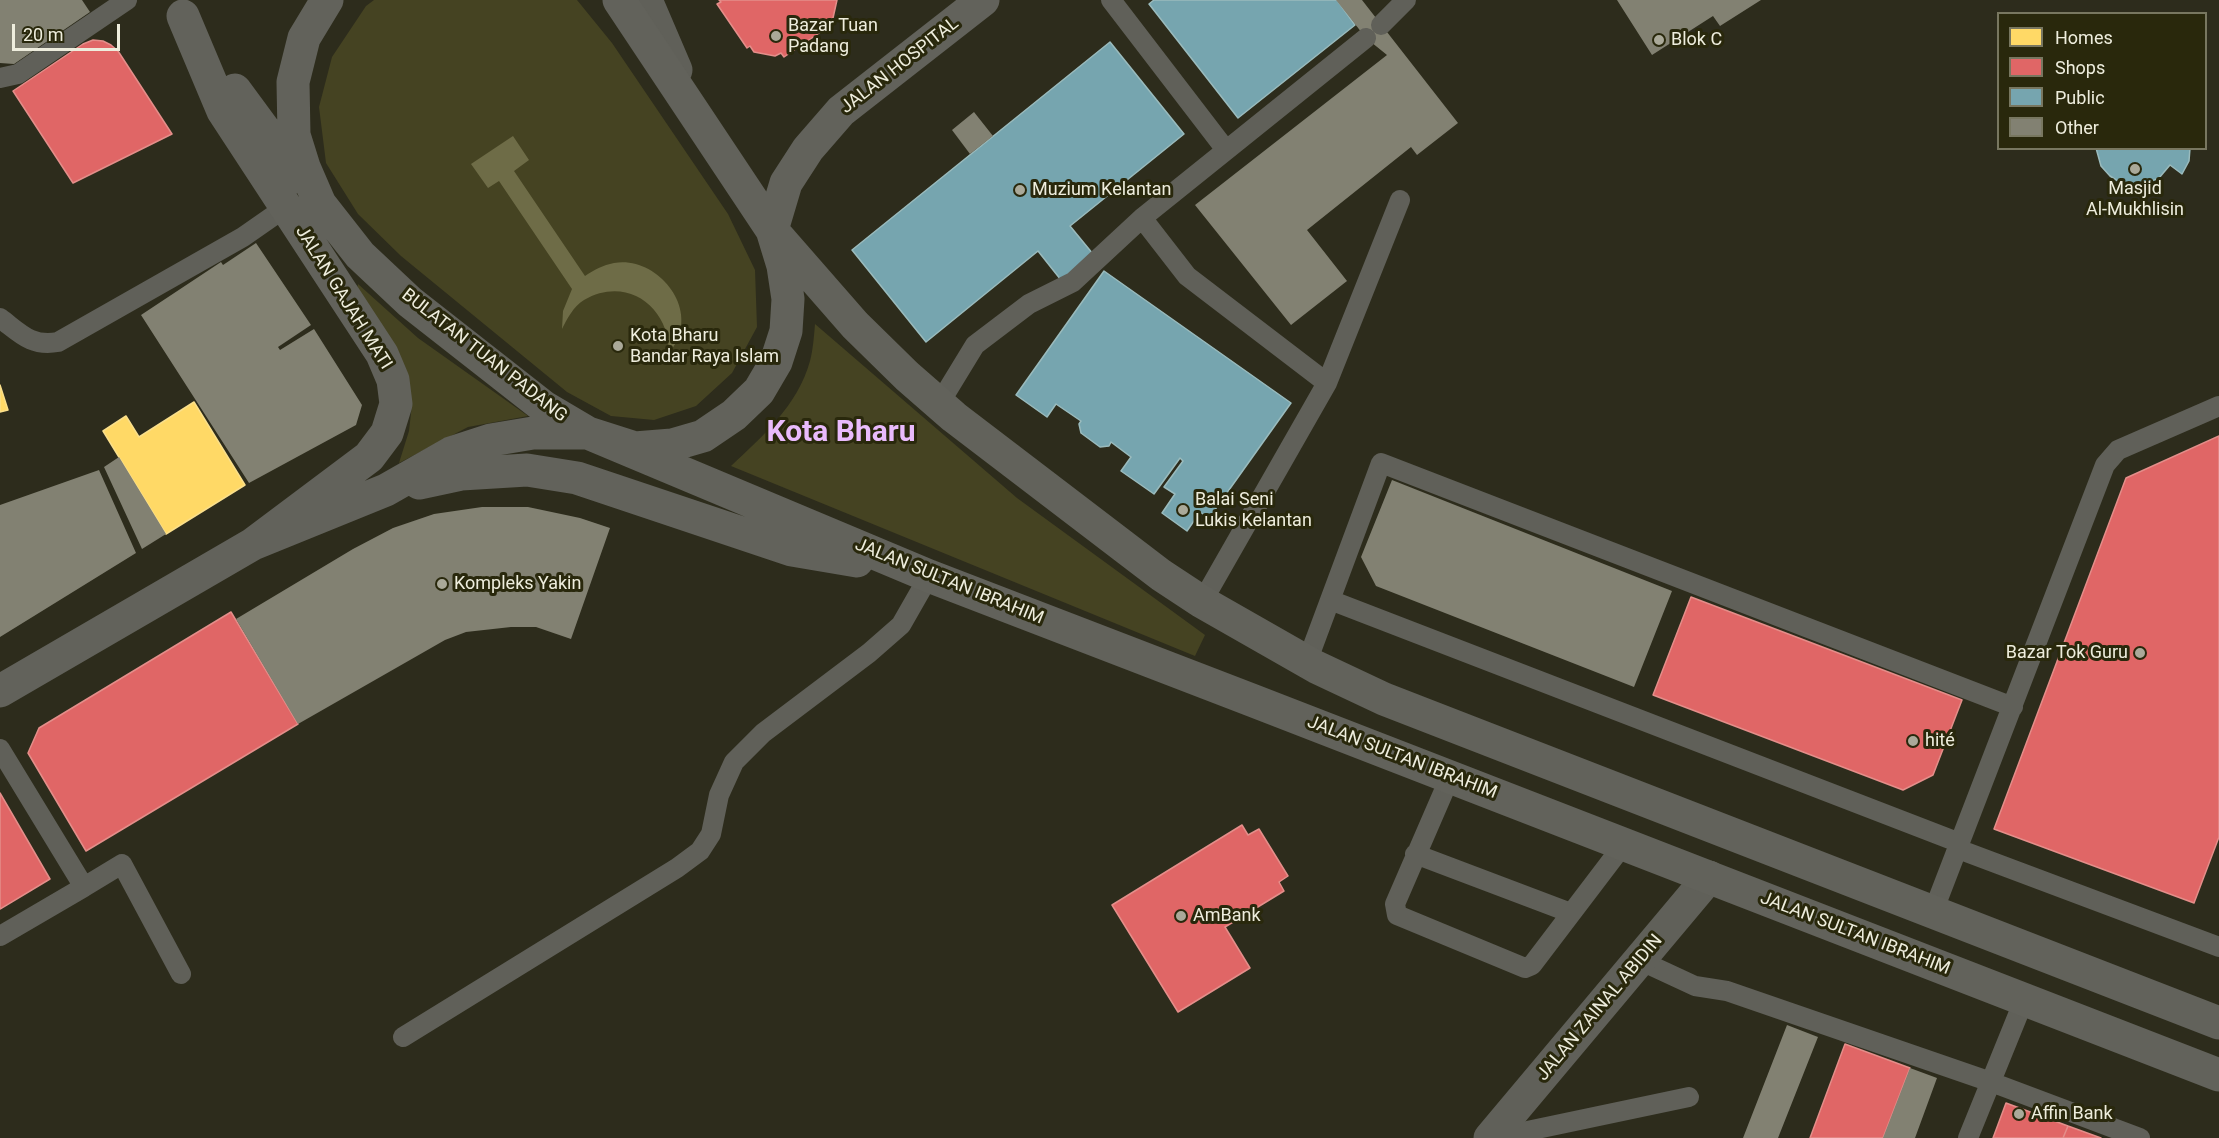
<!DOCTYPE html>
<meta charset="utf-8">
<style>
body{margin:0}
#map{position:relative;width:2219px;height:1138px;overflow:hidden;background:#2d2c1c;font-family:Roboto,sans-serif}
canvas{display:block}
.legend{position:absolute;left:1997px;top:12px;width:210px;height:138px;box-sizing:border-box;background:#29280c;border:2px solid #787760;margin:0;padding:8px 10px;list-style:none;font-size:18px;color:#eeeddd}
.legend li{display:flex;align-items:center;gap:12px;height:30px}
.legend b{width:30px;border:2px solid #787760}
.scale{position:absolute;left:12px;top:24px;width:108px;height:27px;box-sizing:border-box;border:3px solid #eeeddd;border-top:0;padding-left:8px;font-size:18px;line-height:21px;white-space:nowrap;color:#eeeddd;-webkit-text-stroke:4px #29280c;paint-order:stroke}
</style>
<div id="map">
<canvas width="2219" height="1138"></canvas>
<ul class="legend">
<li><b style="height:16px;background:#ffd966"></b>Homes</li>
<li><b style="height:16px;background:#e06666"></b>Shops</li>
<li><b style="height:16px;background:#76a5af"></b>Public</li>
<li><b style="height:16px;background:#828172"></b>Other</li>
</ul>
<div class="scale">20 m</div>
</div>
<script>
const ctx = document.querySelector('canvas').getContext('2d');
ctx.lineJoin = 'round';
function fillPath(path, color) {
  ctx.fillStyle = color;
  ctx.fill(path, 'evenodd');
}
function strokePath(path, color, width, dash) {
  ctx.strokeStyle = color;
  ctx.lineWidth = width;
  ctx.lineCap = dash ? 'butt' : 'round';
  ctx.setLineDash(dash || []);
  ctx.stroke(path);
}
function write(font, color, halo, rows, align = 'center') {
  ctx.font = font + ' Roboto,sans-serif';
  ctx.lineWidth = 6;
  ctx.setLineDash([]);
  ctx.textBaseline = 'middle';
  ctx.strokeStyle = halo;
  ctx.fillStyle = color;
  for (const [text, x, y, turn = 0] of rows) {
    ctx.save();
    ctx.translate(x, y);
    ctx.rotate((+turn || 0) * Math.PI / 180);
    ctx.textAlign = isNaN(turn) ? turn : align;
    if (halo) ctx.strokeText(text, 0, 0);
    ctx.fillText(text, 0, 0);
    ctx.restore();
  }
}
fillPath(new Path2D(`
 M 374,0 L 577,0 L 612,43 L 728,214 L 755,270 L 757,327 L 732,373 L 696,406 L 654,420 L 611,416 L 567,392 L 401,256 L 358,214 L 326,163 L 319,107 L 332,57 L 366,6 Z
 M 358,284 L 418,338 L 528,416 L 468,427 L 399,463 L 409,431 L 412,404 L 356,294 Z
 M 815,324 L 1017,498 L 1205,635 L 1195,656 L 731,466 C 762,437 798,405 810,361 C 813,350 814,336 815,324 Z`), '#454322');
fillPath(new Path2D(`
 M 513,136 L 529,160 L 514,171 L 585,276 C 594,270 603,265 614,263 C 653,256 694,300 678,338 C 676,343 672,349 669,354 C 670,307 627,275 584,300 C 573,307 567,319 562,329 L 563,311 L 572,289 L 499,181 L 488,188 L 471,164 Z`), '#6e6c47');
const homes = new Path2D(`
 M 0,385 L 8,410 L 0,412 Z
 M 194,402 L 245,485 L 166,534 L 103,431 L 126,416 L 139,437 Z`);
fillPath(homes, '#ffd966');
strokePath(homes, '#fadf8a', 1.5);
const shops = new Path2D(`
 M 719,0 L 837,0 L 833,18 L 826,22 L 828,27 L 784,57 L 781,53 L 775,56 L 754,52 L 750,46 L 747,48 L 717,4 L 721,2 Z
 M 93,40 L 103,41 L 111,45 L 118,51 L 172,134 L 73,183 L 13,91 L 83,44 Z
 M 2219,436 L 2219,837 L 2194,903 L 1994,829 L 2126,478 Z
 M 1691,597 L 1962,700 L 1933,775 L 1903,790 L 1653,695 Z
 M 231,612 L 298,724 L 86,851 L 28,753 L 39,728 Z
 M 0,793 L 50,879 L 0,909 Z
 M 1242,825 L 1248,835 L 1259,829 L 1288,876 L 1279,882 L 1284,891 L 1225,927 L 1250,968 L 1178,1012 L 1112,905 Z
 M 1845,1044 L 1910,1068 L 1883,1138 L 1810,1138 Z
 M 2006,1103 L 2068,1126 L 2063,1138 L 1993,1138 Z
 M 2068,1126 L 2101,1138 L 2063,1138 Z`);
fillPath(shops, '#e06666');
strokePath(shops, '#e48e8a', 1.5);
const public = new Path2D(`
 M 1154,0 L 1337,0 L 1355,25 L 1238,118 L 1149,4 Z
 M 1110,42 L 1184,134 L 1070,226 L 1093,254 L 1061,280 L 1038,251 L 926,342 L 852,250 Z
 M 2096,148 L 2190,148 L 2189,161 L 2182,174 L 2170,165 L 2159,178 L 2147,183 L 2134,185 L 2121,183 L 2110,176 L 2101,166 Z
 M 1104,271 L 1291,403 L 1209,518 L 1200,512 L 1187,531 L 1162,513 L 1175,494 L 1164,487 L 1183,461 L 1180,458 L 1154,494 L 1121,471 L 1131,457 L 1111,442 L 1109,446 L 1100,447 L 1081,433 L 1079,424 L 1081,421 L 1056,404 L 1047,417 L 1016,395 Z`);
fillPath(public, '#76a5af');
strokePath(public, '#9abbbd', 1.5);
fillPath(new Path2D(`
 M 0,0 L 82,0 L 90,12 L 14,64 L 0,63 Z
 M 1336,0 L 1362,0 L 1458,123 L 1417,155 L 1411,147 L 1307,230 L 1347,281 L 1291,325 L 1195,205 L 1387,55 L 1366,38 Z
 M 1617,0 L 1761,0 L 1720,26 L 1713,16 L 1652,55 Z
 M 974,112 L 993,136 L 970,154 L 952,130 Z
 M 256,243 L 311,325 L 278,347 L 280,350 L 314,329 L 362,405 L 356,425 L 249,483 L 141,315 L 221,262 L 223,265 Z
 M 119,457 L 166,534 L 142,549 L 104,467 Z
 M 99,470 L 136,553 L 0,637 L 0,505 Z
 M 1392,480 L 1672,591 L 1634,687 L 1376,586 L 1361,557 Z
 M 482,507 L 528,507 L 580,518 L 610,528 L 571,639 L 536,627 L 511,627 L 466,632 L 445,640 L 298,724 L 236,619 L 353,549 L 393,528 L 434,514 Z
 M 1787,1025 L 1818,1037 L 1778,1138 L 1743,1138 Z
 M 1910,1068 L 1937,1078 L 1915,1138 L 1883,1138 Z`), '#828172');
strokePath(new Path2D(`
 M 1111,0 L 1226,150
 M 1381,25 L 1406,0
 M 0,78 L 18,74 L 127,0
 M 1142,218 L 1187,276 L 1327,383
 M 0,318 C 20,333 31,347 58,342 L 243,237 L 286,207
 M 939,404 L 975,345 L 1029,304 L 1073,282 L 1142,218 L 1366,38
 M 1330,600 L 1960,843
 M 1202,602 L 1327,383 L 1400,200
 M 1307,662 L 1381,463 L 2013,707
 M 0,749 L 84,887 L 0,936
 M 1450,777 L 1395,904 L 1397,915 L 1525,968 L 1532,965 L 1624,844
 M 1958,849 L 2219,947
 M 1415,854 L 1571,913
 M 84,887 L 122,864 L 181,974
 M 1933,912 L 2105,465 L 2118,450 L 2219,406
 M 1639,960 L 1695,986 L 1727,991 L 1991,1082 L 2140,1138
 M 403,1037 L 677,868 L 700,851 L 711,834 L 719,795 L 734,762 L 763,733 L 869,653 L 901,625 L 929,576
 M 1494,1138 L 1689,1097
 M 1968,1138 L 2024,1000`), '#606059', 20);
strokePath(new Path2D(`
 M 646,0 L 676,70
 M 1490,1138 L 1709,877`), '#606059', 33);
strokePath(new Path2D(`
 M 327,0 L 304,38 L 293,82 L 294,135 L 304,167 L 320,204 L 360,255 L 410,302 L 544,407 L 588,433 L 635,448 L 672,445 L 703,436 L 734,415 L 759,391 L 776,362 L 786,331 L 788,299 L 783,266 L 772,230 L 619,0
 M 235,90 L 299,177
 M 772,230 L 855,325 L 907,376 L 954,417 L 1161,575 L 1202,602 L 1316,667 L 1384,699 L 2219,1023
 M 772,230 L 786,183 L 808,149 L 841,111 L 983,0
 M 419,483 L 461,474 L 527,470 L 577,478 L 792,550 L 857,561
 M 253,544 L 386,490 L 451,453 L 491,440 L 533,433 L 588,433 L 929,576 L 1254,701 L 2219,1075
 M 0,691 L 253,544 L 369,457 L 387,433 L 396,404 L 393,380 L 382,354 L 223,111 L 183,16`), '#62625b', 33);
for (const [x, y, r, color] of [
 [776,36,6,"#aaa999"],
 [1659,40,6,"#aaa999"],
 [2135,169,6,"#aaa999"],
 [1020,190,6,"#aaa999"],
 [618,346,6,"#aaa999"],
 [1183,510,6,"#aaa999"],
 [442,584,6,"#aaa999"],
 [2140,653,6,"#aaa999"],
 [1913,741,6,"#aaa999"],
 [1181,916,6,"#aaa999"],
 [2019,1114,6,"#aaa999"]
]) {
  const dot = new Path2D();
  dot.arc(x, y, r, 0, 2 * Math.PI);
  ctx.fillStyle = color;
  ctx.fill(dot);
  strokePath(dot, '#29280c', 2);
}
write('18px', '#eeeddd', '#29280c', [
 ["Bazar Tuan",788,26],
 ["Padang",788,47],
 ["Blok C",1671,40],
 ["Masjid",2135,189,"center"],
 ["Al-Mukhlisin",2135,210,"center"],
 ["Muzium Kelantan",1032,190],
 ["Kota Bharu",630,336],
 ["Bandar Raya Islam",630,357],
 ["Balai Seni",1195,500],
 ["Lukis Kelantan",1195,521],
 ["Kompleks Yakin",454,584],
 ["Bazar Tok Guru",2128,653,"right"],
 ["hité",1925,741],
 ["AmBank",1193,916],
 ["Affin Bank",2031,1114]
], 'left');
write('18px', '#eeeddd', '#29280c', [
 ["JALAN HOSPITAL",900,66,-38],
 ["JALAN GAJAH MATI",343,298,58],
 ["BULATAN TUAN PADANG",484,356,38],
 ["JALAN SULTAN IBRAHIM",949,582,22],
 ["JALAN SULTAN IBRAHIM",1402,758,21],
 ["JALAN SULTAN IBRAHIM",1855,934,21],
 ["JALAN ZAINAL ABIDIN",1600,1008,-50]
]);
write('bold 30px', '#e9bbfc', '#29280c', [
 ["Kota Bharu",841,433]
]);
</script>
